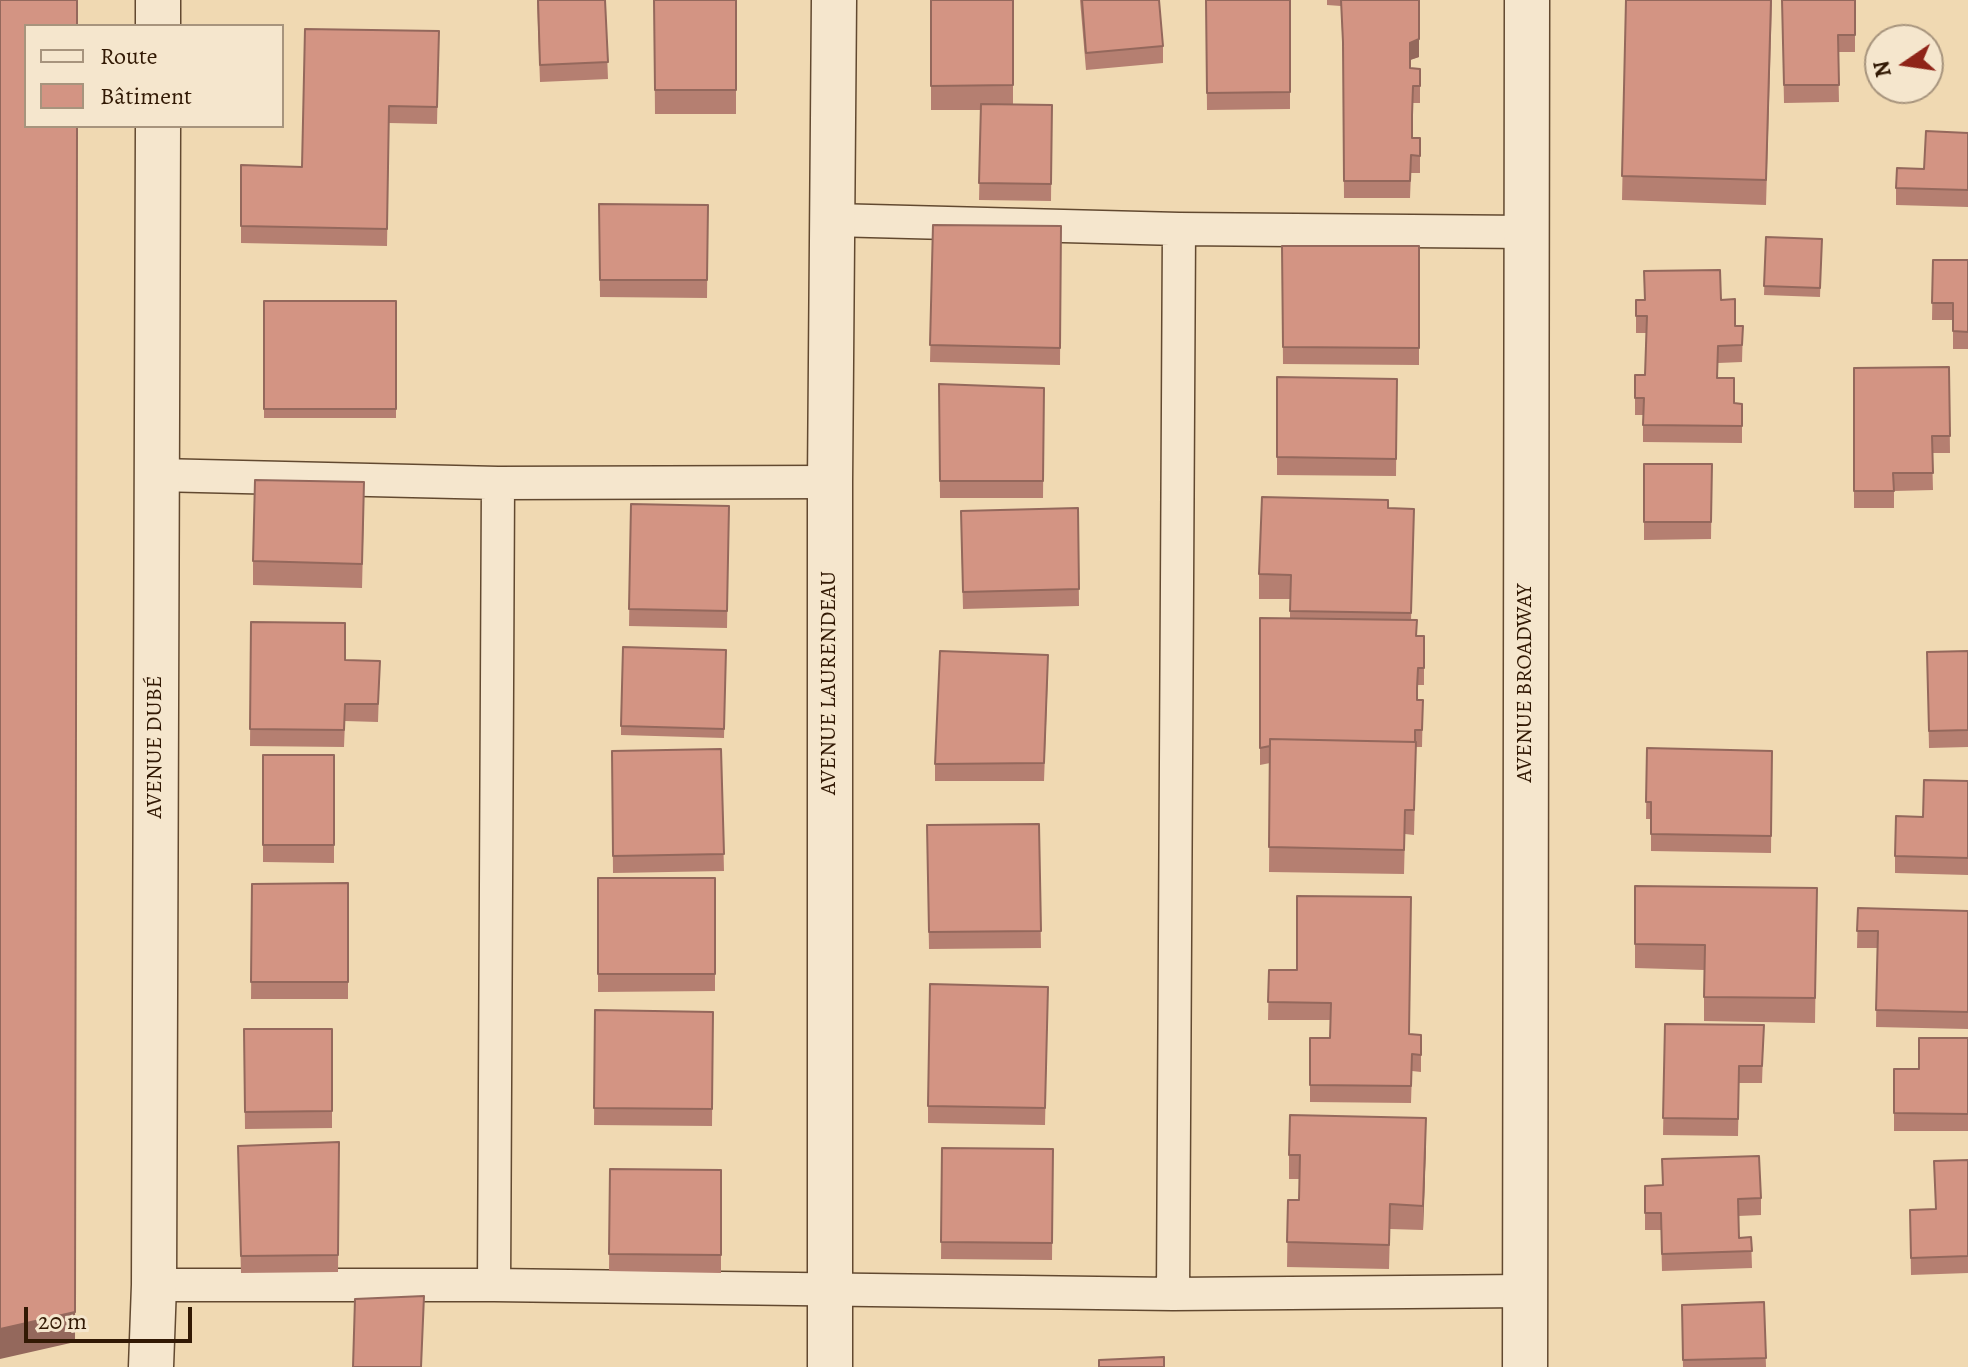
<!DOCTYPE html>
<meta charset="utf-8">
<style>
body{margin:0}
#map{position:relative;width:1968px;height:1367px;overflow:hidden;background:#f0d9b2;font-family:Alegreya,serif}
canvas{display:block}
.legend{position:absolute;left:24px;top:24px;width:260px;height:104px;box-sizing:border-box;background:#f5e6cd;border:2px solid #a7947d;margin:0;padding:10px 14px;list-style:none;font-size:24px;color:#321904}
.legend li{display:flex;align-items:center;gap:16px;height:40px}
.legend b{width:40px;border:2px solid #a7947d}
.north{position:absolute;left:1864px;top:24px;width:80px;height:80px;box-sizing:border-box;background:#f5e6cd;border:2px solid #a7947d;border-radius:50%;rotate:257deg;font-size:22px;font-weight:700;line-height:32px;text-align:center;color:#321904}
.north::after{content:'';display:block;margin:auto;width:28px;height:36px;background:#8f2418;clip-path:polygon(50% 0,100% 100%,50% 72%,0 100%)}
.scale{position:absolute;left:24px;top:1307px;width:168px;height:36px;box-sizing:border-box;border:4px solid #321904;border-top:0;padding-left:10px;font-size:24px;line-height:28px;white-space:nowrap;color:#321904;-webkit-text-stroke:6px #f5e6cd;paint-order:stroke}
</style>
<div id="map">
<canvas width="1968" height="1367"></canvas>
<ul class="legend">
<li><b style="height:10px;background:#f5e6cd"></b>Route</li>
<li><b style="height:22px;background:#d39483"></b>Bâtiment</li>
</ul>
<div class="north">N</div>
<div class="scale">20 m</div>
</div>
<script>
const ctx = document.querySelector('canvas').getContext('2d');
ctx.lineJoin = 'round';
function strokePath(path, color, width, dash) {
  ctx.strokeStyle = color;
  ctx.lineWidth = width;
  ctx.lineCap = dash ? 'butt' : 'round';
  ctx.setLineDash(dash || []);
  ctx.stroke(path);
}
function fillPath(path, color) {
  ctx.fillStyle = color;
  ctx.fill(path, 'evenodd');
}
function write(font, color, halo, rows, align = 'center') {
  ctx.font = font + ' Alegreya,serif';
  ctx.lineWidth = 7;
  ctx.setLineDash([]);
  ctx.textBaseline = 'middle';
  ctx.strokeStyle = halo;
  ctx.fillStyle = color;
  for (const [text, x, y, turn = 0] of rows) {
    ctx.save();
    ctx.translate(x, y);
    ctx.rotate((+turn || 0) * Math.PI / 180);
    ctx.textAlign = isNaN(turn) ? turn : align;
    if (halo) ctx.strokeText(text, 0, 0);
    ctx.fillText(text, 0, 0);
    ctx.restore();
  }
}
const service = new Path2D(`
 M 832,220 L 1179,229 L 1527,232
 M 157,475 L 498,483 L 830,482
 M 154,1285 L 494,1285 L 1173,1294 L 1525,1291
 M 494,1285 L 498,483
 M 1173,1294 L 1179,229`);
const minor = new Path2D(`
 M 158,26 L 158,0
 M 151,1367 L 154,1285 L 158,126
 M 830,1367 L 830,482 L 834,0`);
const tertiary = new Path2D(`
 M 1525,1367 L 1527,0`);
strokePath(service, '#624930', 35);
strokePath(minor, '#624930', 47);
strokePath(tertiary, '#624930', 47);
strokePath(service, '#f5e6cd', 32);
strokePath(minor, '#f5e6cd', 44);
strokePath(tertiary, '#f5e6cd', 44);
fillPath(new Path2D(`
 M 537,0 L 605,0 L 608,79 L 540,82 Z
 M 654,0 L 736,0 L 736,114 L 655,114 Z
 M 931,0 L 1013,0 L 1013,105 L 1052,105 L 1051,201 L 979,200 L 981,110 L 931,110 Z
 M 1080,0 L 1159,0 L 1163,46 L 1163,63 L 1086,70 Z
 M 1206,0 L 1290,0 L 1290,109 L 1207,110 Z
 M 1327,0 L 1419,0 L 1419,57 L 1410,60 L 1410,68 L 1420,69 L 1420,103 L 1413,103 L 1412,125 L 1412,138 L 1420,138 L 1420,173 L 1411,173 L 1410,198 L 1344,198 L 1343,59 L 1341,6 L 1327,5 Z
 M 1626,0 L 1772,0 L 1766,205 L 1622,200 Z
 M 1782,0 L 1855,0 L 1855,52 L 1838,52 L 1839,102 L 1784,103 Z
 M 439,31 L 437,124 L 389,123 L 387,246 L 241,243 L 241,165 L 302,167 Z
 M 1968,133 L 1968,207 L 1896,205 L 1896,188 L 1924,169 Z
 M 599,204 L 708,205 L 707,298 L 600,297 Z
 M 933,225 L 1061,226 L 1060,365 L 930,362 Z
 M 1766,237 L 1822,239 L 1820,297 L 1764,295 Z
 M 1282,246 L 1419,246 L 1419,365 L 1283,364 Z
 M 1933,260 L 1968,260 L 1968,349 L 1953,349 L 1953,320 L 1932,320 Z
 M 1721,300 L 1735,326 L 1743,326 L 1742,362 L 1718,363 L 1718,378 L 1734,403 L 1742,404 L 1742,443 L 1643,442 L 1643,415 L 1635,415 L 1635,375 L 1645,375 L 1646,333 L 1636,333 L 1636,316 Z
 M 264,301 L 396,301 L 396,418 L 264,418 Z
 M 1949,367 L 1950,453 L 1932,453 L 1933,490 L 1894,491 L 1894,508 L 1854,508 L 1854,368 Z
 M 1277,377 L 1397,379 L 1396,476 L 1277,475 Z
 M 939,384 L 1044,388 L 1043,498 L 940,498 Z
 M 1644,464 L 1712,464 L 1711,539 L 1644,540 Z
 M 631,504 L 729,506 L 727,628 L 629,626 Z
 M 364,506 L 362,588 L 253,585 L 253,561 Z
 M 1078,508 L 1079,606 L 963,609 L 961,528 Z
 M 1414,533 L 1411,620 L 1417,636 L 1424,636 L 1424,685 L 1418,685 L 1417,700 L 1423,700 L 1422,747 L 1416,747 L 1414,835 L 1405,834 L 1404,874 L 1269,872 L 1270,763 L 1260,765 L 1260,618 L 1290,618 L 1290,599 L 1259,599 L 1259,574 Z
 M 251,622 L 345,660 L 380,661 L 378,722 L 345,721 L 344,747 L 250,746 Z
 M 726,650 L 724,738 L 621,735 L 621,726 Z
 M 1968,651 L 1968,747 L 1929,748 L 1927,652 Z
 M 1048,672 L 1044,781 L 935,781 L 935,764 Z
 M 1647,748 L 1772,751 L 1771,853 L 1651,851 L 1651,819 L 1646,819 Z
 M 721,749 L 724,871 L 613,873 L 612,751 Z
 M 263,755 L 334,755 L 334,863 L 263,862 Z
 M 1968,781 L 1968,875 L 1895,873 L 1895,856 L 1923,817 Z
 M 1039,824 L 1041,948 L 929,949 L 927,825 Z
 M 598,878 L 715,878 L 715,991 L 598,992 Z
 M 348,883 L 348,999 L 251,999 L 252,884 Z
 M 1635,886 L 1817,888 L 1815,1023 L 1704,1021 L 1704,970 L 1635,968 Z
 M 1858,908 L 1968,911 L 1968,1029 L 1876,1027 L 1877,948 L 1857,948 Z
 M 1269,970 L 1409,1034 L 1421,1035 L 1421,1072 L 1412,1071 L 1411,1103 L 1310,1102 L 1310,1038 L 1330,1038 L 1331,1020 L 1268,1020 Z
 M 1048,987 L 1045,1125 L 928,1123 L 928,1106 Z
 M 595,1010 L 713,1012 L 712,1126 L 594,1125 Z
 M 1665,1024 L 1764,1025 L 1762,1083 L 1739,1083 L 1738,1136 L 1663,1135 Z
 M 244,1029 L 332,1029 L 332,1128 L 245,1129 Z
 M 1968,1038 L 1968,1131 L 1894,1131 L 1894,1069 L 1919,1069 Z
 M 339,1142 L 338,1272 L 241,1273 L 238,1146 Z
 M 1426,1143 L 1423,1230 L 1390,1229 L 1389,1269 L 1287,1267 L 1288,1200 L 1299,1200 L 1299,1179 L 1289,1179 L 1289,1155 Z
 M 942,1148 L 1053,1149 L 1052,1260 L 941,1259 Z
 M 1662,1159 L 1761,1198 L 1761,1215 L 1738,1216 L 1739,1238 L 1751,1237 L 1752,1268 L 1662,1271 L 1661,1230 L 1645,1230 L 1645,1203 L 1662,1185 Z
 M 1968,1160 L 1968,1273 L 1911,1275 L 1910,1210 L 1935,1209 Z
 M 610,1169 L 721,1170 L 721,1273 L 609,1271 Z
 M 1764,1302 L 1766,1367 L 1683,1367 L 1682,1305 Z`), '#b57f71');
fillPath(new Path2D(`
 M 1419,0 L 1419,57 L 1410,60 L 1410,43 Z
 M 77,126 L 75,1342 L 0,1359 L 0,1329 Z
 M 1426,1118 L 1426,1143 L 1423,1230 L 1423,1206 Z`), '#94685c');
const building = new Path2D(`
 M 0,0 L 77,0 L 77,26 L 26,26 L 26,126 L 77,126 L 75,1312 L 0,1329 Z
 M 538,0 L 605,0 L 608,62 L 540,65 Z
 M 654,0 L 736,0 L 736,90 L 655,90 Z
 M 931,0 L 1013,0 L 1013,85 L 931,86 Z
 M 1082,0 L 1159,0 L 1163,46 L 1086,53 Z
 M 1206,0 L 1290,0 L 1290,92 L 1207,93 Z
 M 1341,0 L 1419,0 L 1419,39 L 1410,43 L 1410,68 L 1420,69 L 1420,86 L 1413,86 L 1412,115 L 1412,138 L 1420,138 L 1420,156 L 1411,155 L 1410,181 L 1344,181 L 1343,42 Z
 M 1626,0 L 1771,0 L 1766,180 L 1622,176 Z
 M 1782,0 L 1855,0 L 1855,35 L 1838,35 L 1839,85 L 1784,85 Z
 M 305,29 L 439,31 L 437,107 L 389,106 L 387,229 L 241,226 L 241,165 L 302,167 Z
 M 981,104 L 1052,105 L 1051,184 L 979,183 Z
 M 1926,131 L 1968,133 L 1968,190 L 1896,188 L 1897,168 L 1924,169 Z
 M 599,204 L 708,205 L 707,280 L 600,280 Z
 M 933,225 L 1061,226 L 1060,348 L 930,345 Z
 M 1766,237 L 1822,239 L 1820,288 L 1764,286 Z
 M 1282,246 L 1419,246 L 1419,348 L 1283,347 Z
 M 1933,260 L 1968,260 L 1968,332 L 1953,331 L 1953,303 L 1932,303 Z
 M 1720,270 L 1721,300 L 1735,299 L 1735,326 L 1743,326 L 1742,345 L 1718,346 L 1717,378 L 1734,378 L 1734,403 L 1742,404 L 1742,426 L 1643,425 L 1644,398 L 1635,398 L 1635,375 L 1645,375 L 1647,316 L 1636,316 L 1636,300 L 1645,300 L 1644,271 Z
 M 264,301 L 396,301 L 396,409 L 264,409 Z
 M 1949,367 L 1950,436 L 1932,436 L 1933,473 L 1893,473 L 1894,491 L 1854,491 L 1854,368 Z
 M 1277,377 L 1397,379 L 1396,459 L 1277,457 Z
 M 939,384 L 1044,388 L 1043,481 L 940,481 Z
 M 1644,464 L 1712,464 L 1711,522 L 1644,522 Z
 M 255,480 L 364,482 L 362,564 L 253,561 Z
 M 1262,497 L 1388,500 L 1388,508 L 1414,509 L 1411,613 L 1290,611 L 1291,575 L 1259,574 Z
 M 631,504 L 729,506 L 727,611 L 629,609 Z
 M 1078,508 L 1079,589 L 963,592 L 961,511 Z
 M 1260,618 L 1417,620 L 1416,636 L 1424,636 L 1424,668 L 1418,668 L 1417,688 L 1417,700 L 1423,700 L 1422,730 L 1415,730 L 1415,742 L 1270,739 L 1270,746 L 1260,748 Z
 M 251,622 L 345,623 L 345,660 L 380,661 L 378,704 L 345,704 L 344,730 L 250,729 Z
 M 623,647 L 726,650 L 724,729 L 621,726 Z
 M 940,651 L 1048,655 L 1044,763 L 935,764 Z
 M 1968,651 L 1968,730 L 1929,731 L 1927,652 Z
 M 1270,739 L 1416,742 L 1414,810 L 1405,810 L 1404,850 L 1269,847 Z
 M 1647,748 L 1772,751 L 1771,836 L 1651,834 L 1651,802 L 1646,802 Z
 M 721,749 L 724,854 L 613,856 L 612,751 Z
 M 263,755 L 334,755 L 334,845 L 263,845 Z
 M 1924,780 L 1968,781 L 1968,858 L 1895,856 L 1896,816 L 1923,817 Z
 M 1039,824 L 1041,931 L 929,932 L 927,825 Z
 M 598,878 L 715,878 L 715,974 L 598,974 Z
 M 348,883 L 348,982 L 251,982 L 252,884 Z
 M 1635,886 L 1817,888 L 1815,998 L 1704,997 L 1705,945 L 1635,944 Z
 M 1297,896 L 1411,897 L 1409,1034 L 1421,1035 L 1421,1055 L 1412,1054 L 1411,1086 L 1310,1085 L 1310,1038 L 1330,1038 L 1331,1003 L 1268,1002 L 1269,970 L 1297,970 Z
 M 1858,908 L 1968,911 L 1968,1012 L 1876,1010 L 1878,931 L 1857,931 Z
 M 930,984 L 1048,987 L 1045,1108 L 928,1106 Z
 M 595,1010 L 713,1012 L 712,1109 L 594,1108 Z
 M 1665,1024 L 1764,1025 L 1762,1066 L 1739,1066 L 1738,1119 L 1663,1118 Z
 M 244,1029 L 332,1029 L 332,1111 L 245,1112 Z
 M 1919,1038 L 1968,1038 L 1968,1114 L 1894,1113 L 1894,1069 L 1919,1069 Z
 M 1290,1115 L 1426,1118 L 1423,1206 L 1390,1204 L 1389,1245 L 1287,1242 L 1288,1200 L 1299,1200 L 1300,1155 L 1289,1155 Z
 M 339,1142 L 338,1255 L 241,1256 L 238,1146 Z
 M 942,1148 L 1053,1149 L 1052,1243 L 941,1242 Z
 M 1759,1156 L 1761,1198 L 1738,1199 L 1739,1238 L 1751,1237 L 1752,1251 L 1662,1254 L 1661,1213 L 1645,1213 L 1645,1186 L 1663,1185 L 1662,1159 Z
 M 1968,1160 L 1968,1256 L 1911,1258 L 1910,1210 L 1936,1209 L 1934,1161 Z
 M 610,1169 L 721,1170 L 721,1255 L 609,1254 Z
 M 424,1296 L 421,1367 L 353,1367 L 355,1299 Z
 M 1764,1302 L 1766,1358 L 1683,1360 L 1682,1305 Z
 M 1164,1357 L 1164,1367 L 1099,1367 L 1099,1360 Z`);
fillPath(building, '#d39483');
strokePath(building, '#94685c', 2);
write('22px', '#321904', '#f5e6cd', [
 ["AVENUE LAURENDEAU",830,683,-90],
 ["AVENUE BROADWAY",1526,683,-90],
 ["AVENUE DUBÉ",156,747,-90]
]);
</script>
